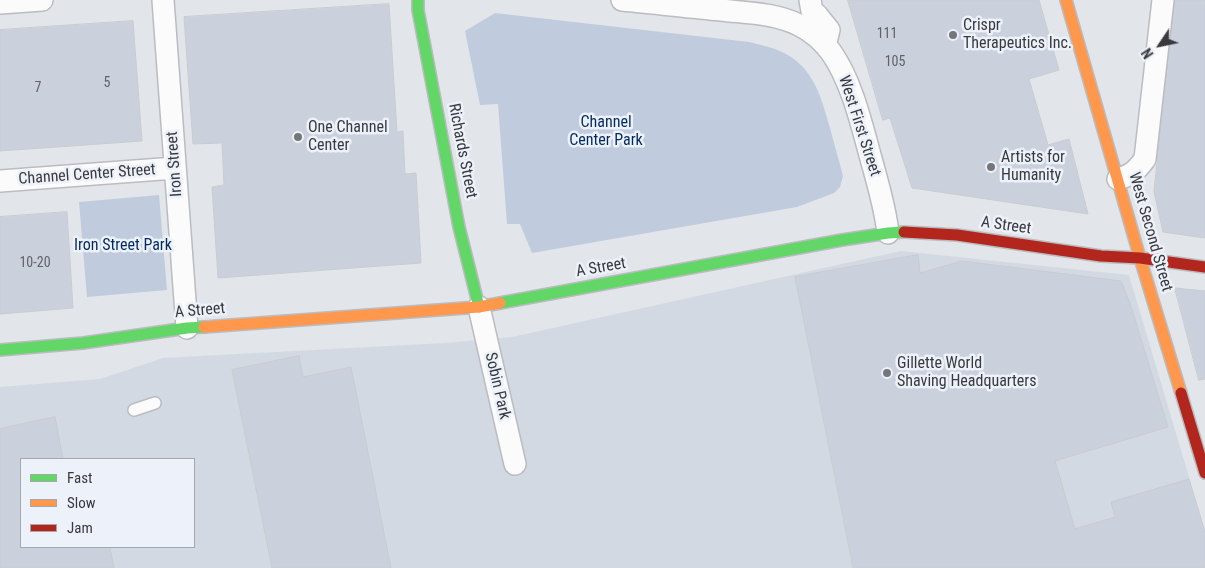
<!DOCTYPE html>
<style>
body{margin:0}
#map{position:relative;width:1205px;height:568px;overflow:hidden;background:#e2e5e9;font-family:"Roboto Condensed",sans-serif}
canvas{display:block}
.legend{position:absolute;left:20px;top:458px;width:175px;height:90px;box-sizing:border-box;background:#ecf1fa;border:1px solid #a4a8ae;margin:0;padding:6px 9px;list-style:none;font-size:15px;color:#383a3d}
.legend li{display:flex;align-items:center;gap:10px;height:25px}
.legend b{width:25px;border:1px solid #a4a8ae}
.north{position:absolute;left:1135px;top:20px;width:50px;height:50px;-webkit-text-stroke:4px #ecf1fa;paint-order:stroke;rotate:236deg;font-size:14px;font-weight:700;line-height:20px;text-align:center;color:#383a3d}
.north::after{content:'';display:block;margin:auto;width:18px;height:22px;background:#383a3d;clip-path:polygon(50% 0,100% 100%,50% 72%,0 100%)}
</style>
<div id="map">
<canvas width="1205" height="568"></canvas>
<ul class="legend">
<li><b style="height:6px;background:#63d668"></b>Fast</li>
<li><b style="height:6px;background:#ff974d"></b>Slow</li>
<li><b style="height:6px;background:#b3261e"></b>Jam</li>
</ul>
<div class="north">N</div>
</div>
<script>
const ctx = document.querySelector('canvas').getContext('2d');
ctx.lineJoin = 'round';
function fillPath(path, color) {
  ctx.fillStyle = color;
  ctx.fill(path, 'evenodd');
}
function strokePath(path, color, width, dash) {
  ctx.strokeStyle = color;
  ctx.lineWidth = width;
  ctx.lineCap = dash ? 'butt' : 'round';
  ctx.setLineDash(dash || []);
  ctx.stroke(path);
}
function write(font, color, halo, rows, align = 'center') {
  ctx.font = font + ' "Roboto Condensed",sans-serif';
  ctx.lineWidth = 5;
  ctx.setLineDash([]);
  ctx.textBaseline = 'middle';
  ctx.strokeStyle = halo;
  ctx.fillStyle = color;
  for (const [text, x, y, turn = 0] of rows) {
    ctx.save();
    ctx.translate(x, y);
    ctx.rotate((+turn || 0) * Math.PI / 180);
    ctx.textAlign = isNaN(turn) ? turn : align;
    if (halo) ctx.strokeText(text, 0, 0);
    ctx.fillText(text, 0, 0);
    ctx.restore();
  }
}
fillPath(new Path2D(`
 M 901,251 L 1129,275 L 1205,531 L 1205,568 L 0,568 L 0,387 L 100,379 L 163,358 L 445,343 L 512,337 ZM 21,459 L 194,459 L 194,547 L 21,547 Z`), '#d3d9e3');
fillPath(new Path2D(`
 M 495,13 L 749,42 C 760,45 772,47 782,52 C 814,67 821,97 830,128 C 834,144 839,160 843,176 L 840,187 L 834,193 L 797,207 L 532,253 L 520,224 L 507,224 L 498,104 L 480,105 L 465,31 Z
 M 159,195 L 167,290 L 87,297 L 79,202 Z`), '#c0ccde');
const building = new Path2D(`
 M 848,0 L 1039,0 L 1059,70 L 1029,79 L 1048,145 L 1069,139 L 1088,214 L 912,188 L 890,118 L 883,120 Z
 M 1175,0 L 1205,0 L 1205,238 L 1163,232 L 1154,192 Z
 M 389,4 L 397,132 L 403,131 L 405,174 L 416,173 L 421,263 L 218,278 L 212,187 L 224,185 L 222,143 L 193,144 L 184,17 Z
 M 133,21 L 142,141 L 0,151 L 0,30 Z
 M 67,212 L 73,308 L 0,314 L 0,217 Z
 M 918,255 L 920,273 L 962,261 L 1121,281 L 1130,303 L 1168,427 L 1055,461 L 1075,529 L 1115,517 L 1111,502 L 1189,479 L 1205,532 L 1205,568 L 853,568 L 795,277 Z
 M 1175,288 L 1205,291 L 1205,379 L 1199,380 Z
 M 299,356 L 303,377 L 351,367 L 391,568 L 272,568 L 232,370 Z
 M 55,417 L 63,459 L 21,459 L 21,547 L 110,547 L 114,568 L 0,568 L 0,429 Z`);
fillPath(building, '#cbd1dc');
strokePath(building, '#c9cccf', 1);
const lane = new Path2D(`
 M 134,410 L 155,403`);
const street = new Path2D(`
 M 163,0 L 187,328
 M 622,0 C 655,3 688,7 721,10 C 747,13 775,13 799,25 C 811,31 823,41 831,52 C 851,80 861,122 870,155 C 877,181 885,206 888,233
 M 810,0 L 812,11 L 817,15 L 829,30 L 827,38 L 824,44
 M 0,3 L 42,0
 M 1118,179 C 1132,175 1136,171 1145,159 L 1163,0
 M 0,181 L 175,168
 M 479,307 L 515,464`);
const fast = new Path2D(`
 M 418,0 L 418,10 L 459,227 L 479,307
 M 500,303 L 842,240 L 888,233 L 904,232
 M 0,350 L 83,343 L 187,328 L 204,327`);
const slow = new Path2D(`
 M 1066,0 L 1140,258 L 1181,393
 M 204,327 L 479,307 L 500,303`);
const jam = new Path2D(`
 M 904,232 L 957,235 L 1101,256 L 1140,258 L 1205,267
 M 1181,393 L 1205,473`);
strokePath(lane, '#babcc0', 14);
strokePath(street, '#babcc0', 24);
strokePath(fast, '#babcc0', 14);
strokePath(slow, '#babcc0', 14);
strokePath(jam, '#babcc0', 14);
strokePath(lane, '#fbfbfc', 11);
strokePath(street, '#fbfbfc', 21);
strokePath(fast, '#63d668', 11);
strokePath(slow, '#ff974d', 11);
strokePath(jam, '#b3261e', 11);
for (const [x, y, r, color] of [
 [953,35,5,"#747679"],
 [298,137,5,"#747679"],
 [991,167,5,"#747679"],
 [887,373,5,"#747679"]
]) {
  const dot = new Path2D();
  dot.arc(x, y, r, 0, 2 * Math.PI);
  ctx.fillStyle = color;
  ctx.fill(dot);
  strokePath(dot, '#ecf1fa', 2);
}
write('14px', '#5f6267', null, [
 ["111",887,34],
 ["105",895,62],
 ["5",107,83],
 ["7",38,88],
 ["10-20",35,263]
]);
write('16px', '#383a3d', '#ecf1fa', [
 ["Crispr",963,26],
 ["Therapeutics Inc.",963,44],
 ["One Channel",308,128],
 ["Center",308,146],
 ["Artists for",1001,158],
 ["Humanity",1001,176],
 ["Gillette World",897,364],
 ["Shaving Headquarters",897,382]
], 'left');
write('16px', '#032a5f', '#ecf1fa', [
 ["Channel",606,123],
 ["Center Park",606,141],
 ["Iron Street Park",123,246]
]);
write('16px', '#383a3d', '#ecf1fa', [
 ["West First Street",859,126,72],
 ["Richards Street",462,151,79],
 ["Iron Street",175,164,-94],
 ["Channel Center Street",87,175,-4],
 ["A Street",1006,226,8],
 ["West Second Street",1150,232,74],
 ["A Street",601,268,-10],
 ["A Street",200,311,-5],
 ["Sobin Park",497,386,77]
]);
</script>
